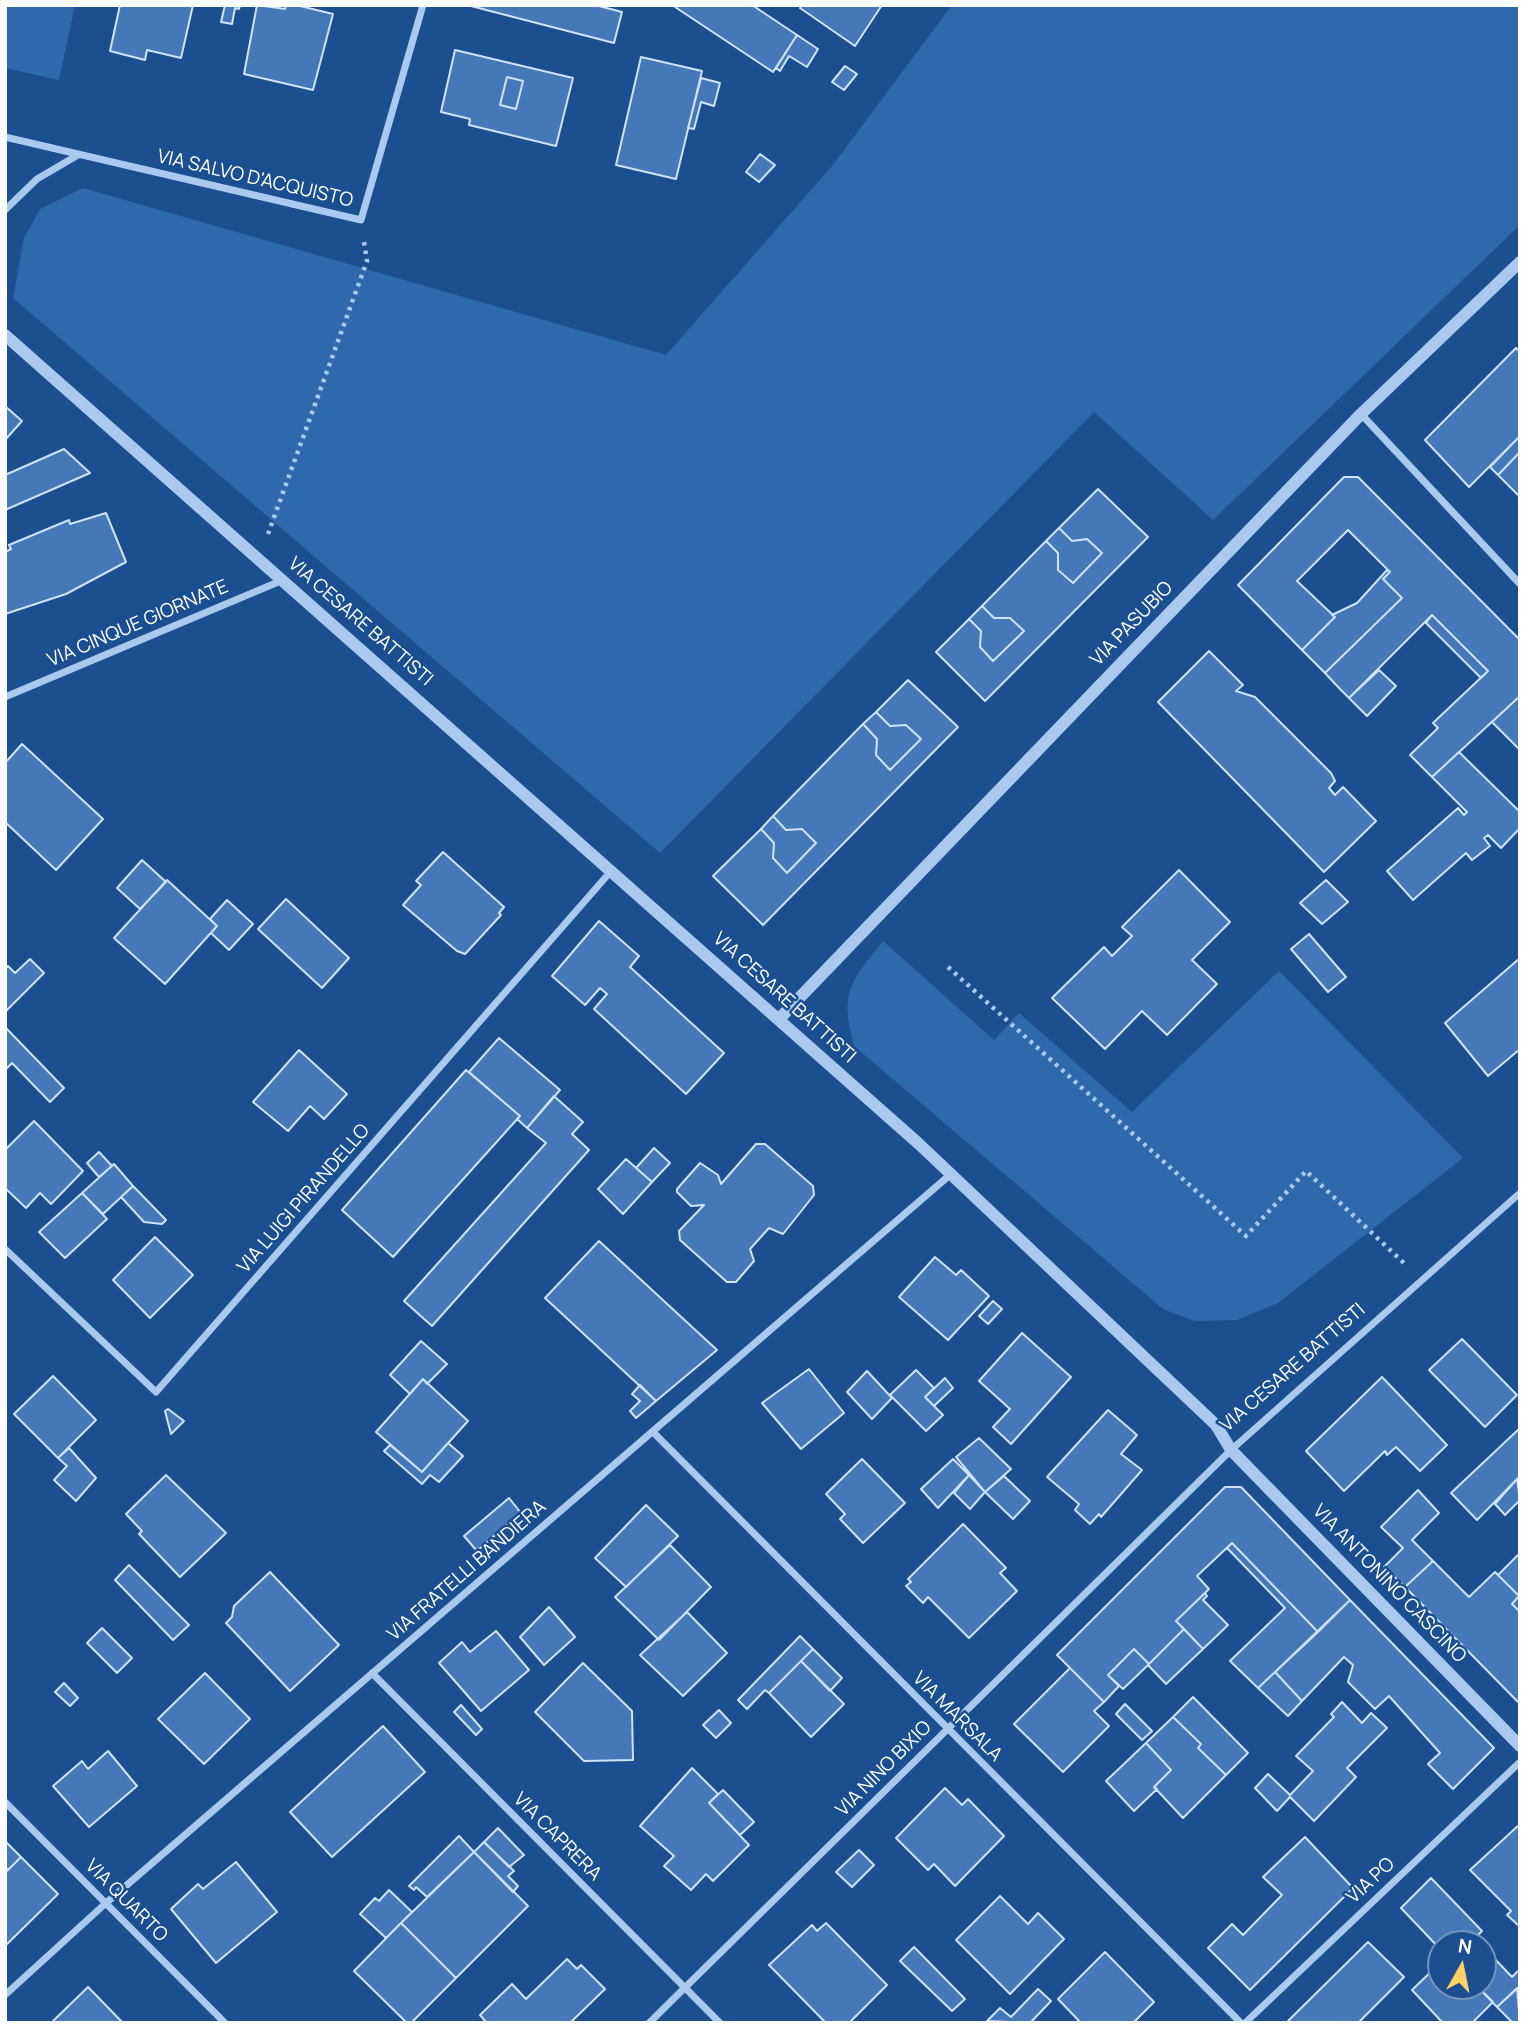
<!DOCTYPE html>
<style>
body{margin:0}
#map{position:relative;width:1525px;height:2028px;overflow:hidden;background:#1b4f8f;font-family:Manrope,sans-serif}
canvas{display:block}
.frame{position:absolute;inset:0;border:7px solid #fff;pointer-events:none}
.north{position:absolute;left:1427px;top:1930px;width:70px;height:70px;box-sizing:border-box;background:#1b4f8f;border:2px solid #7695bc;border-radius:50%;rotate:9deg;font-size:19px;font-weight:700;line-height:28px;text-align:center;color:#fff}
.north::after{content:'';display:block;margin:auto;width:24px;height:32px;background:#ffd166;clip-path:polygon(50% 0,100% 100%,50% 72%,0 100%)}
</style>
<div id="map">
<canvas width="1525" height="2028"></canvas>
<div class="frame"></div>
<div class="north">N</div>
</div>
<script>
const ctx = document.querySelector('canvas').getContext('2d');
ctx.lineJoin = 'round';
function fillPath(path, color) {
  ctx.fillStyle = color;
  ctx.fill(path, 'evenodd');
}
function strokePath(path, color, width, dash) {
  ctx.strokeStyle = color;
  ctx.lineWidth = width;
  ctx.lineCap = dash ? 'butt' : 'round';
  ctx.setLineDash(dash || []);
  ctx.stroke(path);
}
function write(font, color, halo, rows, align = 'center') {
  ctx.font = font + ' Manrope,sans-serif';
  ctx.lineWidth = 5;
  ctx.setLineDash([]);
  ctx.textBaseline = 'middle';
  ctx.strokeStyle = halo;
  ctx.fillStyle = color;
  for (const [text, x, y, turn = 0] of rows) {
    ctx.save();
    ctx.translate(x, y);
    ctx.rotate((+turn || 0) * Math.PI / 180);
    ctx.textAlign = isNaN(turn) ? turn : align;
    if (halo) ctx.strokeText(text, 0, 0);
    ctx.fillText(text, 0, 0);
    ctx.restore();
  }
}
fillPath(new Path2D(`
 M 5,5 L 75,5 L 59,80 L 5,68 Z
 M 952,5 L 1520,5 L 1520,225 L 1213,520 L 1094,412 L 660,853 L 13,298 L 24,238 L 40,209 L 83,188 L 666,355 L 832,166 Z
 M 883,941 L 994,1040 L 1019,1013 L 1132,1112 L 1279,971 L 1463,1158 L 1278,1303 L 1237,1320 L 1195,1321 L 1163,1309 L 854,1046 C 840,991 849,984 883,941 Z`), '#2e69ad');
const building = new Path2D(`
 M 120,5 L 193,5 L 181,58 L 147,50 L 145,60 L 110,51 Z
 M 225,5 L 240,5 L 239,9 L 235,8 L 232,24 L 221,22 Z
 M 257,5 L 285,9 L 286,5 L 296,5 L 333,14 L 313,90 L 244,74 Z
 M 467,5 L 595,5 L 622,12 L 614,43 Z
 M 672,5 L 752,5 L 797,35 L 773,72 Z
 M 882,5 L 855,46 L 800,8 L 802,5 Z
 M 797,35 L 818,49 L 807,67 L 789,56 L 780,71 L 776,68 Z
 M 455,50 L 573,78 L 556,146 L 469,125 L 470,119 L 441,112 ZM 507,77 L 523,81 L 516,109 L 500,105 Z
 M 641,57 L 702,71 L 676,179 L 616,165 Z
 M 845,66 L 857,74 L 844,90 L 832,82 Z
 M 507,77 L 523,81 L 516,109 L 500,105 Z
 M 701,78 L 720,83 L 714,106 L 701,102 L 694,129 L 688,128 Z
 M 760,154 L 775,165 L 759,182 L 746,172 Z
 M 1516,348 L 1520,352 L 1520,436 L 1469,487 L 1425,440 Z
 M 5,406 L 22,421 L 5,440 Z
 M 1520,436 L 1520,452 L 1498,475 L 1490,467 Z
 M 64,449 L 90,473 L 5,510 L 5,475 Z
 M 1520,452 L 1520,497 L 1498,475 Z
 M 1344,477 L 1358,477 L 1520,640 L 1520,696 L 1432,777 L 1410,755 L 1438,728 L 1433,723 L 1488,671 L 1432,615 L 1349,698 L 1340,689 L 1325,673 L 1402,598 L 1383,579 L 1390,572 L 1348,530 L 1297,581 L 1335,617 L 1302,650 L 1238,585 Z
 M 1098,489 L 1148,537 L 985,701 L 936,652 L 969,619 L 981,631 L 980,647 L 993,661 L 1024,631 L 1010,618 L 994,618 L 982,606 L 1046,541 L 1058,553 L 1058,570 L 1073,583 L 1102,553 L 1087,539 L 1072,541 L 1059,528 Z
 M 106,513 L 126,562 L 66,594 L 5,614 L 5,552 L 11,549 L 9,545 L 69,520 L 70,524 Z
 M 1059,528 L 1072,541 L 1087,539 L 1102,553 L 1073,583 L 1058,570 L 1058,553 L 1046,541 Z
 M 1387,570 L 1390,572 L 1383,579 L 1402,598 L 1325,673 L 1302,650 L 1335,617 L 1332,615 L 1357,603 Z
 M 982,606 L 994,618 L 1010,618 L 1024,631 L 993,661 L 980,647 L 981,631 L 969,619 Z
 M 1432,615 L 1488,671 L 1481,678 L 1426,623 Z
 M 1209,651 L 1243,685 L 1236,691 L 1255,697 L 1331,773 L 1335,781 L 1329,788 L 1335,795 L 1343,787 L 1376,821 L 1324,872 L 1158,702 Z
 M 1379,670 L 1396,686 L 1367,716 L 1349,698 Z
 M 908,680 L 958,727 L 763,925 L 713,876 L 761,829 L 774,843 L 773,858 L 787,873 L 816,843 L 802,829 L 786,830 L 773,816 L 863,724 L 877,739 L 876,755 L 890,770 L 921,739 L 906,725 L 890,726 L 876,712 Z
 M 1520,696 L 1520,750 L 1492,722 Z
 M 876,712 L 890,726 L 906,725 L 921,739 L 890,770 L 876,755 L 877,739 L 863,724 Z
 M 22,744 L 103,819 L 56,870 L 5,822 L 5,763 Z
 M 1459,752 L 1520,812 L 1520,828 L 1501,848 L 1488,835 L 1484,838 L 1490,846 L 1472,860 L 1466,853 L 1413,900 L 1387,871 L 1458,808 L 1464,815 L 1467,812 L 1432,777 Z
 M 773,816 L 786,830 L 802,829 L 816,843 L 787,873 L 773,858 L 774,843 L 761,829 Z
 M 443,852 L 504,907 L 499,913 L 501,915 L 465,954 L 457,951 L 403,905 L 421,885 L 416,881 Z
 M 142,860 L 166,882 L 140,909 L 117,888 Z
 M 1179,870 L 1230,922 L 1192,960 L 1217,984 L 1167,1035 L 1142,1011 L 1105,1049 L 1052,998 L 1104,947 L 1112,956 L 1132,936 L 1122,927 Z
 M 167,880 L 217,926 L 165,984 L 114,938 Z
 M 1326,880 L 1348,902 L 1322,924 L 1300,903 Z
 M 286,899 L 349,958 L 322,988 L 258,929 Z
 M 227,900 L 253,924 L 229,950 L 211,933 L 217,926 L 210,919 Z
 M 599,921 L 639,956 L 630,967 L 724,1053 L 686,1094 L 594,1009 L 607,994 L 600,988 L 585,1005 L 552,976 Z
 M 1309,934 L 1346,977 L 1328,992 L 1291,949 Z
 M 1520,958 L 1520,1049 L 1488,1076 L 1445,1023 Z
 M 30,959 L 44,973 L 5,1012 L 5,969 L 8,966 L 15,973 Z
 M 5,1027 L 64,1088 L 50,1102 L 12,1063 L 5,1070 Z
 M 499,1038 L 560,1090 L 527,1128 L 517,1119 L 520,1116 L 469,1072 Z
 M 299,1050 L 347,1094 L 324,1119 L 310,1106 L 288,1131 L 253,1102 Z
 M 466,1070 L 520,1116 L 393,1257 L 342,1210 Z
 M 554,1096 L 583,1122 L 572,1134 L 589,1150 L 432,1326 L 404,1301 L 546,1143 L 527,1128 Z
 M 34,1121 L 83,1171 L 51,1204 L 40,1193 L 26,1208 L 5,1188 L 5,1150 Z
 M 756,1144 L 765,1144 L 813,1186 L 814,1195 L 783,1234 L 769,1228 L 750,1249 L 754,1261 L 736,1282 L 727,1282 L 680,1240 L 679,1231 L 704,1205 L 691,1206 L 677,1192 L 677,1189 L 700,1163 L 718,1175 L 721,1184 Z
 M 654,1148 L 670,1163 L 652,1182 L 636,1168 Z
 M 99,1152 L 112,1166 L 99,1177 L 87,1163 Z
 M 626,1159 L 652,1182 L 623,1214 L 598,1189 Z
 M 114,1164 L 133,1186 L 103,1214 L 82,1193 Z
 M 133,1186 L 166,1220 L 162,1224 L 144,1222 L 121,1197 Z
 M 82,1193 L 107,1219 L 65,1258 L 39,1232 Z
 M 155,1237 L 193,1275 L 150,1318 L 113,1280 Z
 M 599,1241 L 717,1350 L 656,1401 L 545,1298 Z
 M 935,1257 L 956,1275 L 961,1270 L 989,1296 L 948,1340 L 899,1297 Z
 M 993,1301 L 1002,1309 L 988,1324 L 979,1316 Z
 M 1022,1333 L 1071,1377 L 1011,1444 L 993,1427 L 1010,1409 L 979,1381 Z
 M 1462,1339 L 1517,1395 L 1485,1427 L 1429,1370 Z
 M 421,1341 L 447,1364 L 427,1384 L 423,1379 L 410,1394 L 390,1375 Z
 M 809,1369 L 844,1413 L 801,1449 L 762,1403 Z
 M 916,1370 L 934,1388 L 925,1397 L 943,1415 L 926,1431 L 890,1395 Z
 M 867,1371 L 892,1398 L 872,1419 L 847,1392 Z
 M 53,1376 L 96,1420 L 58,1458 L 14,1414 Z
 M 1382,1377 L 1447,1445 L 1420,1471 L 1396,1447 L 1387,1455 L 1385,1451 L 1344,1491 L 1306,1451 Z
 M 945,1378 L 953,1388 L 934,1406 L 925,1397 Z
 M 423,1379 L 468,1421 L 422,1472 L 376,1432 Z
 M 640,1385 L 656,1401 L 636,1418 L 630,1411 L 640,1401 L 632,1394 Z
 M 168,1409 L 184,1421 L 171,1434 L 165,1411 Z
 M 1108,1410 L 1137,1435 L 1121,1454 L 1142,1470 L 1101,1517 L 1099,1514 L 1090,1524 L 1075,1510 L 1079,1504 L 1047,1477 Z
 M 1520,1428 L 1520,1476 L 1477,1520 L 1451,1493 Z
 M 979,1438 L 1011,1469 L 985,1492 L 956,1457 Z
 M 448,1443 L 463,1456 L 439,1482 L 430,1475 L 422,1484 L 384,1451 L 390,1445 L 422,1472 Z
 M 69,1448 L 96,1478 L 76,1501 L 54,1480 L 67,1466 L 58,1458 Z
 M 862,1459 L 905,1503 L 863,1543 L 840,1519 L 845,1514 L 826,1494 Z
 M 953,1459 L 969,1475 L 938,1508 L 921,1489 Z
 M 166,1475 L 226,1533 L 180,1577 L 139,1534 L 142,1531 L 126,1514 Z
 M 969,1475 L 985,1492 L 970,1509 L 954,1493 Z
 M 1004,1476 L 1030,1501 L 1013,1519 L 985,1492 Z
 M 1517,1479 L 1520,1500 L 1505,1515 L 1495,1504 Z
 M 1225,1487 L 1241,1487 L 1350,1600 L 1318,1632 L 1232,1543 L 1197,1576 L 1209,1589 L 1176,1621 L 1184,1629 L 1149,1664 L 1134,1649 L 1108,1675 L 1119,1686 L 1104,1702 L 1057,1655 Z
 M 1418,1490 L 1439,1513 L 1412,1540 L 1433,1561 L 1405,1587 L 1384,1567 L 1403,1548 L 1381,1527 Z
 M 509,1498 L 521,1513 L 477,1551 L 464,1536 Z
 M 646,1505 L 678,1536 L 626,1587 L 595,1558 Z
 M 963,1524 L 1006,1568 L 1000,1573 L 1017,1591 L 969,1638 L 928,1597 L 923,1603 L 906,1586 L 911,1582 L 908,1579 Z
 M 1232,1543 L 1318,1632 L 1258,1688 L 1230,1661 L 1285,1608 L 1227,1548 Z
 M 670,1545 L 711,1587 L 659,1640 L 615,1597 Z
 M 1520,1553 L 1520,1612 L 1512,1604 L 1519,1596 L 1498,1575 Z
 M 1433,1561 L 1469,1597 L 1495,1572 L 1519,1596 L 1512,1604 L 1520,1612 L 1520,1704 L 1405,1587 Z
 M 129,1565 L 189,1625 L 173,1640 L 115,1580 Z
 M 270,1572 L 339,1645 L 290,1691 L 226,1623 L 232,1617 L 234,1606 Z
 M 1205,1593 L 1207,1596 L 1203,1600 L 1228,1625 L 1203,1649 L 1176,1621 Z
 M 1350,1600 L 1494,1748 L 1453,1789 L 1428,1764 L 1440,1753 L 1389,1696 L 1375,1709 L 1348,1682 L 1353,1665 L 1344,1657 L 1302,1701 L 1275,1672 Z
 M 549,1607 L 575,1637 L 544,1665 L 520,1637 Z
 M 687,1612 L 727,1653 L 683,1696 L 640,1655 Z
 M 102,1628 L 132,1658 L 117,1673 L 87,1643 Z
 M 1184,1629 L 1203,1649 L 1166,1684 L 1148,1665 L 1123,1689 L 1108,1675 L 1134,1649 L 1149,1664 Z
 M 496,1631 L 529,1670 L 481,1711 L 439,1663 L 462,1642 L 470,1652 Z
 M 800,1636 L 813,1649 L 769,1693 L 765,1690 L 747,1709 L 738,1700 Z
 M 813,1649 L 842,1678 L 830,1691 L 801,1661 Z
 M 801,1661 L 844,1704 L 811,1737 L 769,1693 Z
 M 583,1663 L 632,1711 L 633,1760 L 584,1761 L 535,1712 Z
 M 1070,1668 L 1104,1702 L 1094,1711 L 1109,1726 L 1063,1772 L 1014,1724 Z
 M 1275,1672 L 1302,1701 L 1288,1716 L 1258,1688 Z
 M 205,1673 L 250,1719 L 204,1764 L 158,1719 Z
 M 64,1683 L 78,1698 L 70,1706 L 55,1692 Z
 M 1193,1697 L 1248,1753 L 1226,1775 L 1198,1748 L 1201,1744 L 1173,1717 Z
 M 1342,1702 L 1362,1723 L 1371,1713 L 1387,1728 L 1347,1768 L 1356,1777 L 1314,1821 L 1290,1797 L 1277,1811 L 1255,1788 L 1268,1774 L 1290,1795 L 1313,1771 L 1296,1756 L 1334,1717 L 1331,1714 Z
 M 1125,1704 L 1152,1731 L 1142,1740 L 1116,1714 Z
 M 461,1705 L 482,1729 L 476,1735 L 454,1712 Z
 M 719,1710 L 731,1723 L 716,1738 L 703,1725 Z
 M 1173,1717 L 1201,1744 L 1198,1748 L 1226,1775 L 1183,1818 L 1154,1787 L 1171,1770 L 1146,1743 Z
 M 383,1726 L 425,1772 L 332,1857 L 290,1812 Z
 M 1146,1743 L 1171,1770 L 1154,1787 L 1157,1789 L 1134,1811 L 1106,1781 Z
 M 108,1751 L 137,1786 L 89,1827 L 53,1786 L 82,1761 L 88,1769 Z
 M 692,1768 L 718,1794 L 709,1803 L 749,1845 L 713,1881 L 706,1874 L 691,1890 L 664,1866 L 674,1856 L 640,1826 Z
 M 945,1788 L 962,1805 L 968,1799 L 1004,1836 L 955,1886 L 934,1864 L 928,1870 L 896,1838 Z
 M 723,1790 L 754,1822 L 740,1835 L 709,1803 Z
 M 1520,1824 L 1520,1924 L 1518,1925 L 1507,1915 L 1511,1911 L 1470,1870 Z
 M 498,1828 L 524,1855 L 509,1867 L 484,1842 Z
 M 459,1836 L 474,1852 L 427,1897 L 416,1887 L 414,1890 L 409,1886 Z
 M 1305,1837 L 1353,1888 L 1250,1990 L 1208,1948 L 1232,1924 L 1243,1935 L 1282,1895 L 1263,1877 Z
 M 5,1841 L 21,1857 L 8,1870 L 5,1867 Z
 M 484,1842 L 514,1871 L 508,1876 L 518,1886 L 513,1892 L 474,1852 Z
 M 859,1850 L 874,1865 L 852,1887 L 836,1872 Z
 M 474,1852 L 528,1906 L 456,1978 L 401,1923 Z
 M 21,1857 L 58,1894 L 5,1946 L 5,1873 Z
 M 236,1862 L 277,1912 L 216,1963 L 171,1909 L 198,1884 L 203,1889 Z
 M 1431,1878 L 1482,1931 L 1469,1944 L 1441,1944 L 1441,1950 L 1401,1908 Z
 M 389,1890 L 412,1912 L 386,1938 L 360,1914 L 375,1898 L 379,1901 Z
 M 1000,1896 L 1028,1924 L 1038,1913 L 1064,1939 L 1010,1994 L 956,1940 Z
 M 401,1923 L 456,1978 L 411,2023 L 407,2023 L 354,1971 Z
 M 826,1923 L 887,1985 L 849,2023 L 826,2023 L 769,1965 L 812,1925 L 817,1931 Z
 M 1368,1942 L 1404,1977 L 1358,2023 L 1286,2023 Z
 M 914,1947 L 965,1999 L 952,2011 L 900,1961 Z
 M 1105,1952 L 1154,2002 L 1133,2023 L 1081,2023 L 1058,1999 Z
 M 1492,1956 L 1512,1977 L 1520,1969 L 1520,1986 L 1497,2007 L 1477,1986 L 1483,1986 L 1483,1961 L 1485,1963 Z
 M 567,1959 L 577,1969 L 581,1965 L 605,1989 L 570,2023 L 487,2023 L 480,2015 L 512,1984 L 526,1999 Z
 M 1441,1962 L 1441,1986 L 1477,1986 L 1493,2002 L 1472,2023 L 1443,2023 L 1412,1990 Z
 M 88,1987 L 123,2023 L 51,2023 Z
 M 1517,1988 L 1520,2023 L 1513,2023 L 1497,2007 Z
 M 1038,1989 L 1051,2001 L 1030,2023 L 987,2021 L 1000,2008 L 1011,2017 Z`);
fillPath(building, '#4478b7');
strokePath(building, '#cfe3fa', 2);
strokePath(new Path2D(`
 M 268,534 L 367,261 L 364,242
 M 948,967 L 1246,1236 L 1306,1171 L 1405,1264`), '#a9c9ee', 4.5, [3.5, 5]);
strokePath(new Path2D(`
 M 5,137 L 361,220 L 423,5
 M 5,210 L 37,179 L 78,155
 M 1361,414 L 1520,584
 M 5,697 L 283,580
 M 5,1249 L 156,1392 L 612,870
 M 653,1432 L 1241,2023
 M 372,1673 L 720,2023
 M 5,1802 L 225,2023
 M 5,1995 L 106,1903 L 951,1174
 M 649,2023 L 1231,1450 L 1520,1193
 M 1245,2023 L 1520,1762`), '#a9c9ee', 7);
strokePath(new Path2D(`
 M 5,335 L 919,1144 L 1216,1425 L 1231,1450 L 1520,1746
 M 779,1019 L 1361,414 L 1520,262`), '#a9c9ee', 12);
write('19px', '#fff', '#1b4f8f', [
 ["VIA SALVO D'ACQUISTO",255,179,13],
 ["VIA CESARE BATTISTI",360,622,41],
 ["VIA CINQUE GIORNATE",138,624,-23],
 ["VIA PASUBIO",1132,624,-46],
 ["VIA CESARE BATTISTI",784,998,42],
 ["VIA LUIGI PIRANDELLO",304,1199,-49],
 ["VIA CESARE BATTISTI",1293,1368,-41],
 ["VIA FRATELLI BANDIERA",467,1571,-41],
 ["VIA ANTONINO CASCINO",1389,1584,46],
 ["VIA MARSALA",957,1717,45],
 ["VIA NINO BIXIO",884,1769,-45],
 ["VIA CAPRERA",557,1837,45],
 ["VIA PO",1371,1881,-43],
 ["VIA QUARTO",126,1901,45]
]);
</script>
